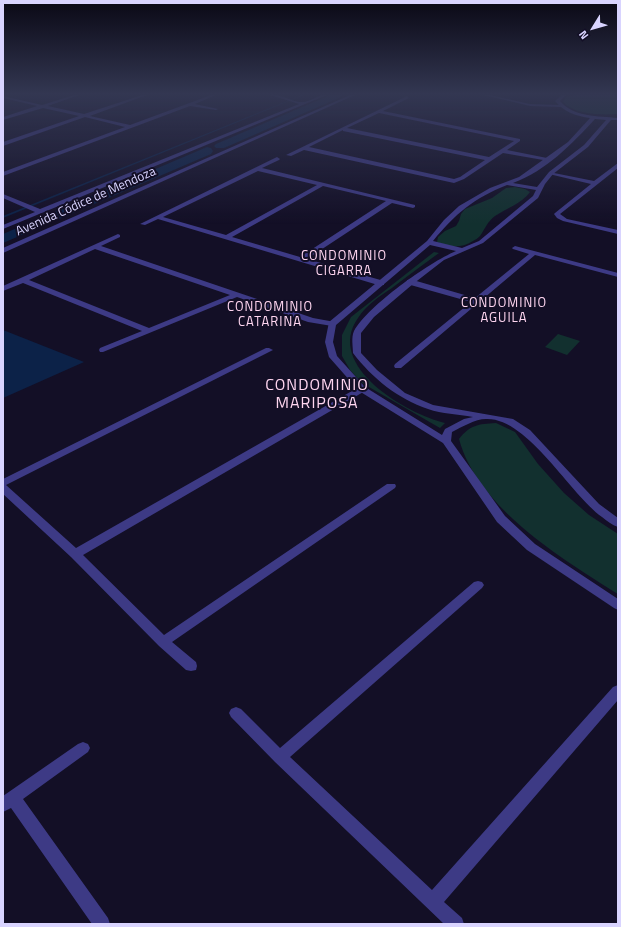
<!DOCTYPE html>
<meta charset="utf-8">
<style>
body{margin:0}
#map{position:relative;width:621px;height:927px;overflow:hidden;background:#130f26;font-family:"Titillium Web",sans-serif}
canvas{display:block}
.frame{position:absolute;inset:0;border:4px solid #d9d4ff;pointer-events:none}
.north{position:absolute;left:573px;top:8px;width:40px;height:40px;-webkit-text-stroke:3px #130f26;paint-order:stroke;rotate:233deg;font-size:11px;font-weight:700;line-height:16px;text-align:center;color:#d9d4ff}
.north::after{content:'';display:block;margin:auto;width:14px;height:18px;background:#d9d4ff;clip-path:polygon(50% 0,100% 100%,50% 72%,0 100%)}
</style>
<div id="map">
<canvas width="621" height="927"></canvas>
<div class="frame"></div>
<div class="north">N</div>
</div>
<script>
const ctx = document.querySelector('canvas').getContext('2d');
ctx.lineJoin = 'round';
function fillPath(path, color) {
  ctx.fillStyle = color;
  ctx.fill(path, 'evenodd');
}
function write(font, color, halo, rows, align = 'center') {
  ctx.font = font + ' "Titillium Web",sans-serif';
  ctx.lineWidth = 4;
  ctx.setLineDash([]);
  ctx.textBaseline = 'middle';
  ctx.strokeStyle = halo;
  ctx.fillStyle = color;
  for (const [text, x, y, turn = 0] of rows) {
    ctx.save();
    ctx.translate(x, y);
    ctx.rotate((+turn || 0) * Math.PI / 180);
    ctx.textAlign = isNaN(turn) ? turn : align;
    if (halo) ctx.strokeText(text, 0, 0);
    ctx.fillText(text, 0, 0);
    ctx.restore();
  }
}
fillPath(new Path2D(`
 M 575,95 L 618,95 L 618,114 C 602,115 575,115 563,102 L 566,97 Z
 M 515,187 L 525,189 L 530,192 C 521,204 507,208 495,216 C 487,222 485,229 480,236 C 478,238 475,240 473,241 C 460,249 450,247 437,242 L 438,237 L 445,231 L 456,226 L 459,221 L 461,214 L 465,209 L 492,198 L 506,188 Z
 M 434,252 L 439,253 C 423,265 407,276 392,288 C 380,296 366,305 358,318 C 324,366 407,414 445,423 L 440,428 L 362,383 L 350,370 L 342,356 L 342,335 L 351,317 Z
 M 558,334 L 580,341 L 567,355 L 545,347 Z
 M 496,423 L 515,432 L 538,464 L 564,493 L 589,515 L 618,534 L 618,594 C 562,559 477,507 459,439 C 470,425 478,424 496,423 Z`), '#12302f');
fillPath(new Path2D(`
 M 3,330 L 84,362 L 3,398 Z`), '#0c2248');
fillPath(new Path2D(`
 M 302,95 L 304,95 L 3,218 L 3,216 Z`), '#0c2248');
fillPath(new Path2D(`
 M 330,95 L 342,95 L 341,97 L 224,148 L 216,148 L 214,146 L 216,144 Z
 M 207,147 L 211,148 L 213,151 L 211,154 L 3,243 L 3,234 Z`), '#0c2248');
fillPath(new Path2D(`
 M 74,95 L 79,95 L 48,106 L 84,114 L 142,95 L 147,95 L 90,116 L 130,125 L 211,95 L 216,95 L 195,104 L 218,109 L 216,110 L 190,106 L 3,176 L 3,172 L 125,127 L 85,117 L 3,146 L 3,142 L 79,116 L 43,108 L 3,120 L 3,117 L 37,106 L 3,98 L 3,96 L 42,105 Z
 M 270,95 C 281,93 293,103 303,102 C 312,101 318,94 327,95 L 3,229 L 3,225 L 35,212 L 3,198 L 3,194 L 40,209 L 299,104 Z
 M 350,95 L 355,95 L 3,253 L 3,248 Z
 M 484,95 L 490,95 L 530,104 L 560,105 L 562,106 L 560,107 L 530,106 Z
 M 407,96 L 409,98 L 383,111 L 520,139 L 520,141 L 507,150 L 552,159 L 549,161 L 503,153 L 464,179 L 454,183 L 304,150 L 291,156 L 286,155 ZM 379,113 L 514,141 L 489,157 L 347,128 ZM 343,130 L 343,131 L 485,160 L 460,177 L 454,179 L 309,147 Z
 M 277,157 L 280,159 L 279,160 L 262,168 L 415,205 L 415,207 L 413,208 L 392,203 L 307,259 L 384,281 L 384,285 L 378,285 L 158,219 L 145,225 L 140,224 ZM 258,171 L 317,185 L 226,235 L 163,217 ZM 323,186 L 386,201 L 300,257 L 232,237 Z
 M 618,163 L 618,168 L 560,214 L 567,219 L 618,230 L 618,234 L 563,221 L 557,218 L 554,214 L 555,213 L 591,184 L 549,174 L 549,172 L 594,181 Z
 M 118,234 L 120,235 L 120,237 L 101,246 L 313,318 L 335,322 L 336,324 L 332,326 L 308,322 L 237,297 L 103,352 L 100,352 L 99,350 L 100,348 L 142,331 L 23,283 L 3,291 L 3,286 ZM 95,249 L 230,295 L 149,328 L 29,280 Z
 M 515,246 L 618,273 L 618,277 L 535,255 L 401,368 L 395,368 L 394,366 L 395,364 L 471,302 L 407,284 L 407,280 L 413,280 L 475,298 L 529,254 L 513,249 L 512,248 Z
 M 266,348 L 269,348 L 273,350 L 6,485 L 76,548 L 359,387 L 365,387 L 366,389 L 365,391 L 83,555 L 164,635 L 387,484 L 395,484 L 396,486 L 395,488 L 172,642 L 196,662 L 197,666 L 196,670 L 191,671 L 186,670 L 159,646 L 71,557 L 3,494 L 3,479 Z
 M 478,581 L 482,582 L 484,585 L 482,588 L 290,757 L 432,890 L 613,687 L 618,685 L 618,700 L 444,902 L 462,918 L 464,924 L 444,924 L 275,762 L 231,717 L 229,713 L 231,709 L 236,707 L 241,709 L 280,748 L 474,582 Z
 M 83,742 L 88,744 L 90,748 L 88,752 L 23,799 L 108,918 L 110,924 L 92,924 L 11,808 L 3,812 L 3,796 L 78,744 Z`), '#3d3a85');
fillPath(new Path2D(`
 M 562,95 L 566,95 L 560,101 C 573,117 599,116 618,118 L 618,120 L 611,120 L 588,147 L 553,174 L 545,184 L 538,198 L 483,243 L 444,260 L 413,284 L 374,317 L 361,333 L 361,353 L 377,370 L 405,393 L 433,405 L 513,419 L 530,430 L 599,504 L 618,518 L 618,527 C 612,525 607,521 602,517 C 570,494 527,417 486,419 C 475,419 462,427 452,432 L 451,441 L 505,516 L 535,544 L 618,599 L 618,610 L 614,608 L 527,550 L 497,522 L 443,443 L 359,391 L 329,357 L 325,342 L 329,322 L 427,241 L 444,220 L 459,206 L 490,188 L 519,177 L 568,142 L 590,118 C 576,116 564,112 555,101 ZM 595,119 L 606,120 L 584,145 L 549,172 L 537,187 L 513,183 C 546,171 572,144 595,119 ZM 507,185 L 536,190 L 533,196 L 479,241 L 462,248 L 433,241 C 455,214 474,198 507,185 ZM 430,245 L 456,251 C 428,263 369,305 354,331 C 351,337 353,347 353,353 C 372,378 398,399 428,409 C 442,414 458,414 473,417 L 464,419 L 445,429 L 442,435 L 365,387 L 337,356 L 333,342 L 336,325 Z`), '#3d3a85');
const sky = ctx.createLinearGradient(0, 0, 0, 224);
sky.addColorStop(0, '#0a0815');
sky.addColorStop(0.42, '#333752');
sky.addColorStop(1, '#33375200');
ctx.fillStyle = sky;
ctx.fillRect(0, 0, 621, 224);
write('13px', '#d9d4ff', '#130f26', [
 ["Avenida Códice de Mendoza",86,202,-24]
]);
ctx.letterSpacing = '1px';
write('13px', '#ffd6f0', '#130f26', [
 ["CONDOMINIO",344,257],
 ["CIGARRA",344,272],
 ["CONDOMINIO",504,304],
 ["AGUILA",504,319],
 ["CONDOMINIO",270,308],
 ["CATARINA",270,323]
]);
ctx.letterSpacing = '0px';
ctx.letterSpacing = '1px';
write('16px', '#ffd6f0', '#130f26', [
 ["CONDOMINIO",317,386],
 ["MARIPOSA",317,404]
]);
ctx.letterSpacing = '0px';
</script>
